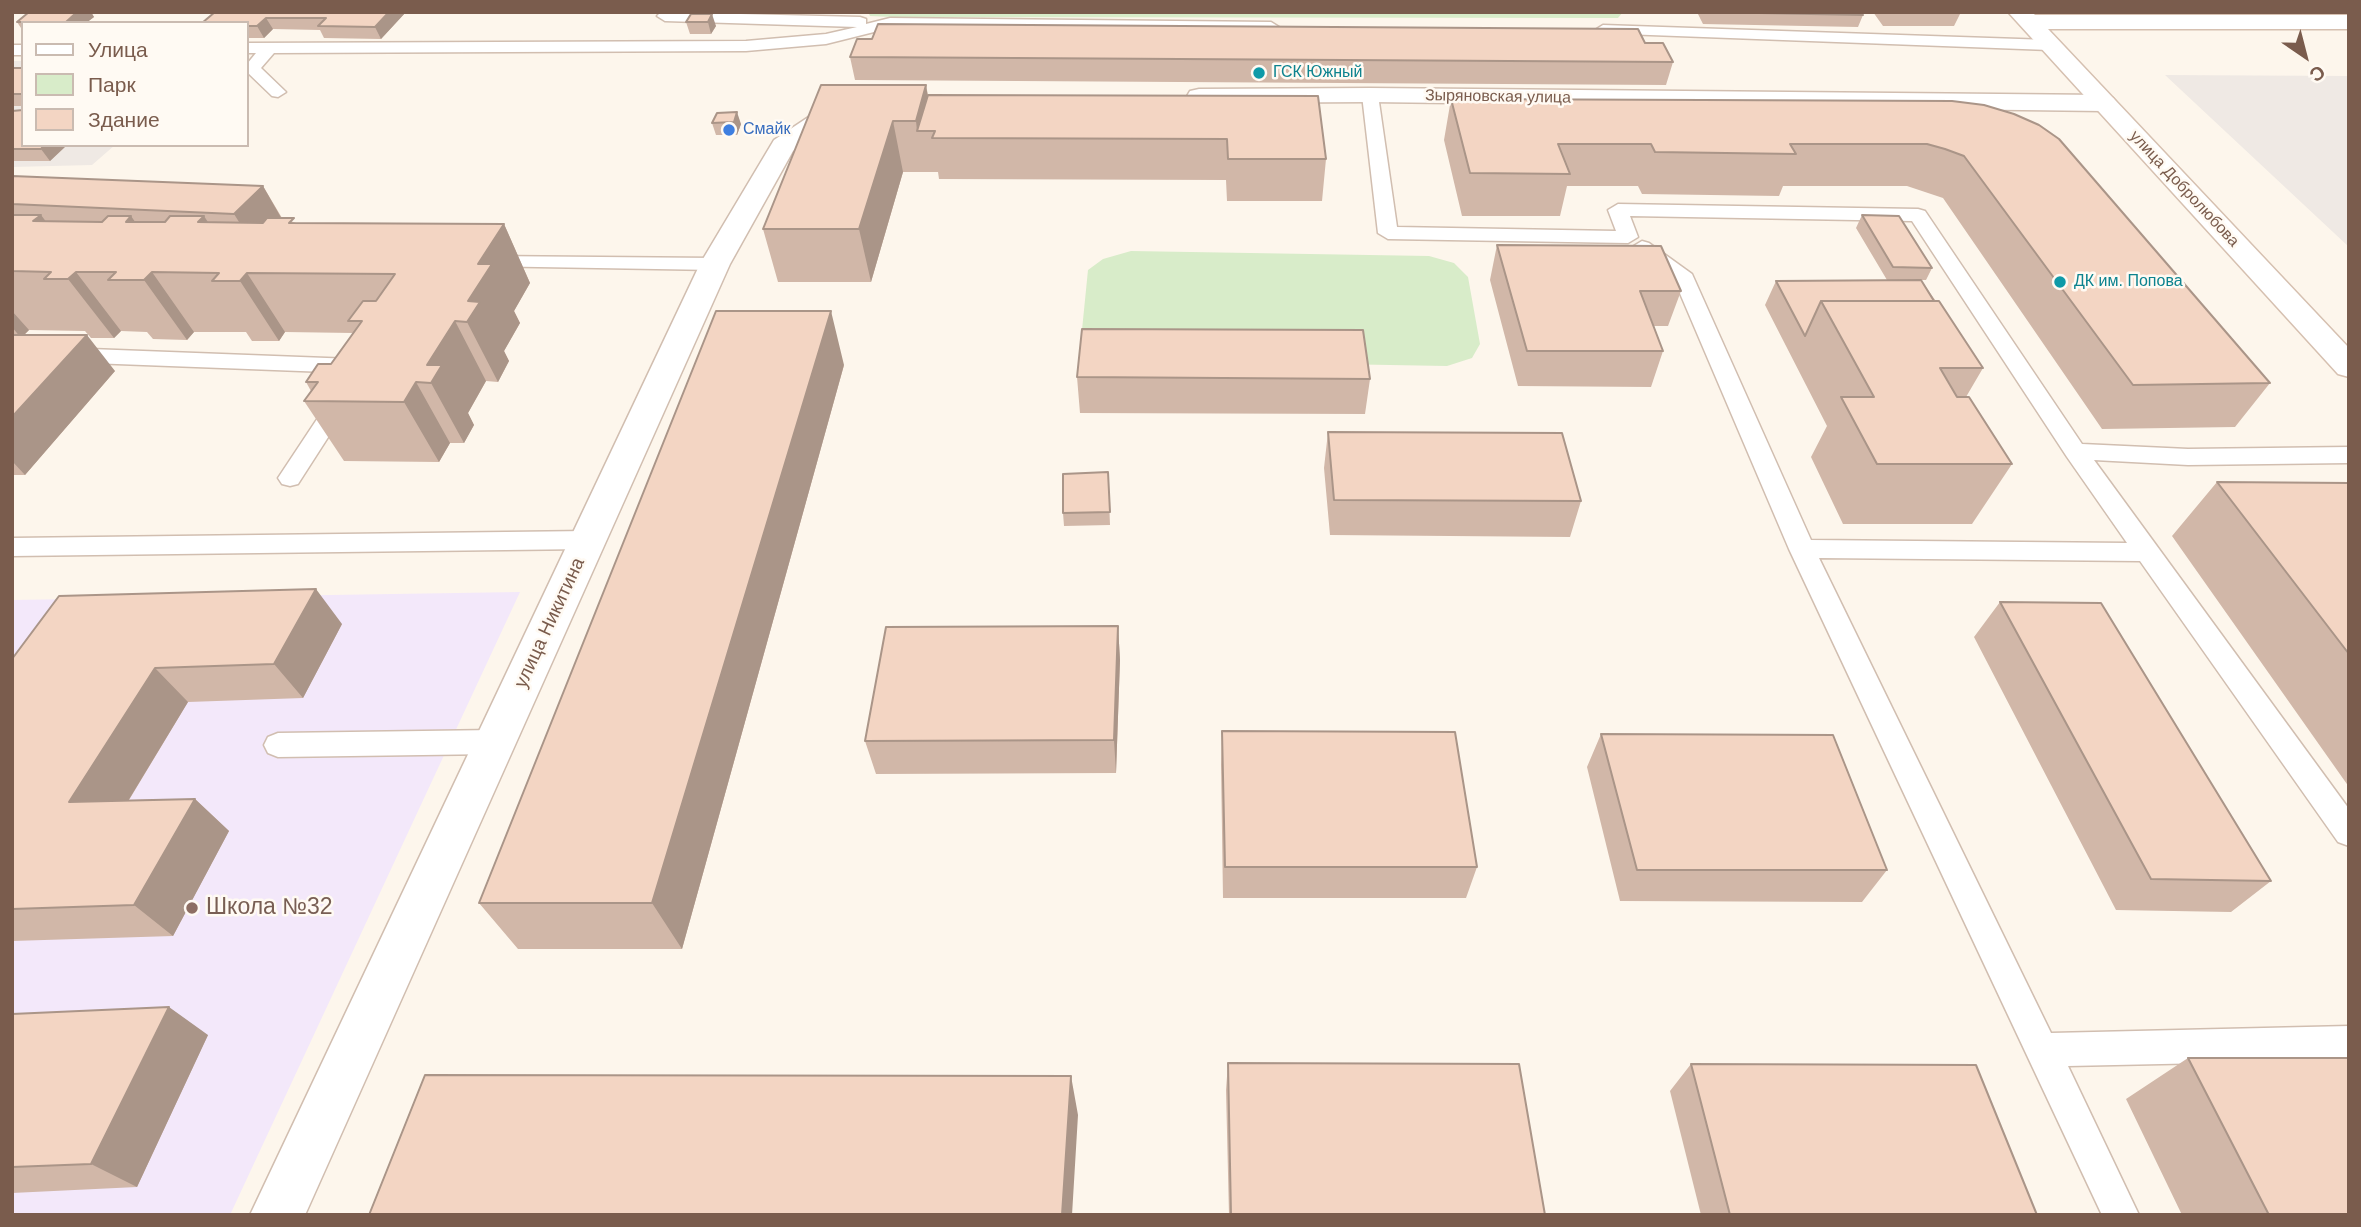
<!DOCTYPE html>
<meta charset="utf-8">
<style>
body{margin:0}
#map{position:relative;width:2361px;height:1227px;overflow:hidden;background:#fdf6ec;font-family:Arial,sans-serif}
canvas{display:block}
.frame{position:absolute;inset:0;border:14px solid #7a5c4d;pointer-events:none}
.legend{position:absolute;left:21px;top:21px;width:228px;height:126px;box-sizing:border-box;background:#fffaf3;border:2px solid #cabbb1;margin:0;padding:9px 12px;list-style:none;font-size:21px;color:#7a5c4d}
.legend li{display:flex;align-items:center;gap:14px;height:35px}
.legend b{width:35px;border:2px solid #cabbb1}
.north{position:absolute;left:2270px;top:21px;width:70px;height:70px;-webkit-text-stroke:5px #fffaf3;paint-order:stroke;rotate:145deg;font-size:19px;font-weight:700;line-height:28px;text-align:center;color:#7a5c4d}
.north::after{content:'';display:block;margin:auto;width:24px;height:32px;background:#7a5c4d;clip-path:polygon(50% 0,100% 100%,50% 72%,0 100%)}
</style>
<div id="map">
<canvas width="2361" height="1227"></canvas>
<div class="frame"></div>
<ul class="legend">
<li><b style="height:9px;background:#fff"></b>Улица</li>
<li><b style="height:19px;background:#d8ecc9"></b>Парк</li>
<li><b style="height:19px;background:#f3d5c3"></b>Здание</li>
</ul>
<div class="north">С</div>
</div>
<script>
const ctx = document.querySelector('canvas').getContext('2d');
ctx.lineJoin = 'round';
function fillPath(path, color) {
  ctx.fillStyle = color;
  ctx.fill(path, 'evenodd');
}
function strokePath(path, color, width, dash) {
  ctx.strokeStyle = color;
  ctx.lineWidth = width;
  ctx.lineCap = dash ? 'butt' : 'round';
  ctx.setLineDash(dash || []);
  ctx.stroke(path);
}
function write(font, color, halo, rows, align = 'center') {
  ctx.font = font + ' Arial,sans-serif';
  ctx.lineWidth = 5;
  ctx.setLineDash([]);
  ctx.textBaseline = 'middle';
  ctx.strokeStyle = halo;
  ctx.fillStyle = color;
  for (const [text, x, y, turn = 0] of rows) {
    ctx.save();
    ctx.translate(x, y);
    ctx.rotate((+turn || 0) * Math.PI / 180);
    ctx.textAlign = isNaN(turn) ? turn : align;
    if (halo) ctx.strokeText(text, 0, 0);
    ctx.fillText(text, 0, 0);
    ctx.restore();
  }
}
fillPath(new Path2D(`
 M 12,61 L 23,61 L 23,145 L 115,145 L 92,165 L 12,167 Z
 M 2165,75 L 2349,76 L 2349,247 Z`), '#efe9e4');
fillPath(new Path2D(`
 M 520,592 L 230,1215 L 12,1215 L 12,600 Z`), '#f3e8fa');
fillPath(new Path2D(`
 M 868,12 L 1623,12 L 1618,18 L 892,17 L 870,16 Z
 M 1131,251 L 1429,256 L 1454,263 L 1468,277 L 1480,344 L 1472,358 L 1447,366 L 1104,360 L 1081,340 L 1088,270 L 1103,259 Z`), '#d8ecc9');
const lane = new Path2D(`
 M 661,12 L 860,17 L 866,19 L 866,24 L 890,18 L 1271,22 L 1279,27 L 1271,32 L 890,28 L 826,44 L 746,51 L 274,53 L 261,68 L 286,92 L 278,97 L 272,96 L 247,72 L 247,64 L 256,53 L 247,53 L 247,43 L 746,41 L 826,34 L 857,27 L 665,21 L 657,16 Z
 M 1603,25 L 2049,40 L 2057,45 L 2049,50 L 1597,33 L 1595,30 Z
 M 12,45 L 23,45 L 23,55 L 12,55 Z
 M 1370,90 L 1378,95 L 1397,227 L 1616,231 L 1608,210 L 1618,204 L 1918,209 L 1925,211 L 2082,444 L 2188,449 L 2349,447 L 2349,463 L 2188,465 L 2094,460 L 2349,809 L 2349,846 L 2338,842 L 2140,561 L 1819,558 L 2051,1033 L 2349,1026 L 2349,1060 L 2068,1066 L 2139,1215 L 2102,1215 L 1789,549 L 1673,277 L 1632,247 L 1642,241 L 1649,243 L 1692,274 L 1811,540 L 2127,543 L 2067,457 L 1912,221 L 1630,216 L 1638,237 L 1628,243 L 1388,239 L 1378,233 L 1362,95 Z
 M 486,256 L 715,258 L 722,260 L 725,264 L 722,268 L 715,270 L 479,266 L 476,262 L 479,258 Z
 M 12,346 L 353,359 L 361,361 L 364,366 L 361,371 L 353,373 L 12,360 Z
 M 341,393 L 349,395 L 352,400 L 298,484 L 290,486 L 282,484 L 278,478 L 282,472 L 333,395 Z
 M 588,531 L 597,534 L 600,540 L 597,546 L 588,549 L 12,556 L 12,538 Z
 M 495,730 L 505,734 L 509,742 L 505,750 L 495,754 L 278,757 L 268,753 L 264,745 L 268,737 L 278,733 Z`);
const street = new Path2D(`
 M 1370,88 L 2104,95 L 2113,98 L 2117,103 L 2113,108 L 2104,111 L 1370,102 L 1199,103 L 1190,101 L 1187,96 L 1190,91 L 1199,89 Z
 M 846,101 L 855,104 L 859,109 L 855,114 L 840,118 L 793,151 L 730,264 L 305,1215 L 250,1215 L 700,264 L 774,140 L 822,108 Z`);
const secondary = new Path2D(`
 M 2008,12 L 2032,12 L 2035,15 L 2349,15 L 2349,29 L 2048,29 L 2349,348 L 2349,377 L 2338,374 Z`);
strokePath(lane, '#d1beb0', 3);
strokePath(street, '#d1beb0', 3);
strokePath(secondary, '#d6c0b0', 3);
fillPath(lane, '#fff');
fillPath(street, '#fff');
fillPath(secondary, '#fff');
fillPath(new Path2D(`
 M 29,12 L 91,12 L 94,17 L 86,23 L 23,23 L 23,31 L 17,22 Z
 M 215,12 L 406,12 L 381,39 L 324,38 L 320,30 L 273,29 L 264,38 L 247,38 L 247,23 Z
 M 1697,12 L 1861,12 L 1863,15 L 1858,27 L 1703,24 Z
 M 1873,12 L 1961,12 L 1954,26 L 1883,26 Z
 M 691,14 L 716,26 L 711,34 L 690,34 L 686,22 Z
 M 1645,43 L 1673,62 L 1666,85 L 855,80 L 850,57 Z
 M 12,68 L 23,68 L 23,106 L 12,106 Z
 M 926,85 L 928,95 L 1318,96 L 1326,159 L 1322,201 L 1227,201 L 1226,180 L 939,179 L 938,172 L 903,172 L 871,282 L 778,282 L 763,229 Z
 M 1451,99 L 1952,101 L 2270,383 L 2235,427 L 2102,429 L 1943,198 L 1907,186 L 1783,186 L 1779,196 L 1642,194 L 1638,186 L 1567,186 L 1560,216 L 1462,216 L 1444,140 Z
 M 12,111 L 67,145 L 50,161 L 12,161 Z
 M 717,113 L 741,124 L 737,135 L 716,135 L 712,123 Z
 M 12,176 L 263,186 L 282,218 L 296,223 L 504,224 L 530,283 L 514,311 L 520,323 L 504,351 L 509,361 L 498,382 L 486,381 L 468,413 L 474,425 L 464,443 L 450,443 L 439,462 L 344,461 L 304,401 L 311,391 L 306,382 L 331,364 L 353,333 L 285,332 L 279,341 L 252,341 L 246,332 L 194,332 L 187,340 L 153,339 L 147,332 L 121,331 L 114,338 L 91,338 L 85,331 L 29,330 L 24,335 L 115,371 L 25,475 L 12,475 Z
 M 1862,215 L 1932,268 L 1926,280 L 1921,280 L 1983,368 L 1966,397 L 2012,464 L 1972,524 L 1843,524 L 1811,457 L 1827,426 L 1765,305 L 1776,281 L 1887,280 L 1856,228 Z
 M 1497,245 L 1681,291 L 1668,326 L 1654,326 L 1663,351 L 1651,387 L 1518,386 L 1490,280 Z
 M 844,365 L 682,949 L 518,949 L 479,903 Z
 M 1077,377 L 1370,379 L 1365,414 L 1080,413 Z
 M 1328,432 L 1581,501 L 1570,537 L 1330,535 L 1324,468 Z
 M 1108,472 L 1110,525 L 1064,526 L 1063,513 Z
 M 2217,482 L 2349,483 L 2349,787 L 2172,536 Z
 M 2000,602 L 2271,881 L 2231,912 L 2116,910 L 1974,637 Z
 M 342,624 L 303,698 L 188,702 L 129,800 L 195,799 L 229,831 L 173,936 L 12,941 L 12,659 Z
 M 1118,626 L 1120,660 L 1116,773 L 876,774 L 865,741 Z
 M 1222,731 L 1477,867 L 1466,898 L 1223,898 L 1221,765 Z
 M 1601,734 L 1887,870 L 1862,902 L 1620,901 L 1587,767 Z
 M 12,1014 L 208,1035 L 137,1187 L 12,1193 Z
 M 2188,1058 L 2349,1215 L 2182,1215 L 2126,1099 Z
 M 1228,1063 L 1545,1215 L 1229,1215 L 1226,1090 Z
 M 1691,1064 L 2037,1215 L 1701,1215 L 1670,1091 Z`), '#d1b7a8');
fillPath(new Path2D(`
 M 77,12 L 91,12 L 94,17 L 86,23 L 66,23 L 66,22 Z
 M 389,12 L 406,12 L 381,39 L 375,27 Z
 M 712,14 L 716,26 L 711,34 L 708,22 Z
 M 266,18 L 273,29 L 264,38 L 257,26 Z
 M 926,85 L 933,131 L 917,131 L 916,121 Z
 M 737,112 L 741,124 L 737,135 L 734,122 Z
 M 893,121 L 903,172 L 871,282 L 859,229 Z
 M 44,145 L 67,145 L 50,161 L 41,149 Z
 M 263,186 L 283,221 L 256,249 L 234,214 Z
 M 41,215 L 84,272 L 76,272 L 121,331 L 114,338 L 68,279 L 33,221 Z
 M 131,216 L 170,272 L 126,222 Z
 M 204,216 L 242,275 L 198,222 Z
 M 504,224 L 530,283 L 514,311 L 520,323 L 504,351 L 509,361 L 498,382 L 467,322 L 468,301 L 478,264 Z
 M 152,272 L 194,332 L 187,340 L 144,280 Z
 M 247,273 L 285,332 L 279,341 L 240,281 Z
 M 12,311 L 29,330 L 21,338 L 12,327 Z
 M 831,311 L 844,365 L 682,949 L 652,903 Z
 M 455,321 L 486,381 L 468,413 L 474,425 L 464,443 L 431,383 L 427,365 Z
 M 87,335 L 115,371 L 25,475 L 12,461 L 12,417 Z
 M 416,382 L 450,443 L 439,462 L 404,402 Z
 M 316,589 L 342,624 L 303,698 L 274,664 Z
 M 1118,626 L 1120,660 L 1116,773 L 1114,740 Z
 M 155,668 L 188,702 L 108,834 L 69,802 Z
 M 195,799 L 229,831 L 173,936 L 134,905 Z
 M 169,1007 L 208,1035 L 137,1187 L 91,1164 Z
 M 1071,1076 L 1078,1115 L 1072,1215 L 1062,1215 Z`), '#aa9588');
const building = new Path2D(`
 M 29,12 L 77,12 L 66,22 L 17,22 Z
 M 215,12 L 389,12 L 375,27 L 318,26 L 326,18 L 266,18 L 257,26 L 247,26 L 247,23 L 202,23 Z
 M 1861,12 L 1863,15 L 1707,12 Z
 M 691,14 L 712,14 L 708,22 L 686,22 Z
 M 878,24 L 1638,29 L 1645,43 L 1663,43 L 1673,62 L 850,57 L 857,39 L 872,39 Z
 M 12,68 L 23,68 L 23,94 L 12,94 Z
 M 821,85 L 926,85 L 916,121 L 893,121 L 859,229 L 763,229 Z
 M 928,95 L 1318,96 L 1326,159 L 1228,159 L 1227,139 L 932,138 L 935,131 L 917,131 Z
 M 1451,99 L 1952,101 L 1984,105 L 2014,114 L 2039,125 L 2059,139 L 2270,383 L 2133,385 L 1964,156 L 1945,149 L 1927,144 L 1790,144 L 1796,154 L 1655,152 L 1651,144 L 1558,144 L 1570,174 L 1470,173 Z
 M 23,110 L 23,145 L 44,145 L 41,149 L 12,149 L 12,111 Z
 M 737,112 L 734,122 L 712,123 L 717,113 Z
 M 12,176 L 263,186 L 234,214 L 12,204 Z
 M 12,215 L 41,215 L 33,221 L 102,222 L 108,216 L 131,216 L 126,222 L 165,222 L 170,216 L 204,216 L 198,222 L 263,223 L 267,218 L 294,218 L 289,223 L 504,224 L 478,264 L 492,264 L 468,301 L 480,302 L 467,322 L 455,321 L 427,365 L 442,365 L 431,383 L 416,382 L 404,402 L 304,401 L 318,382 L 306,382 L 318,364 L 331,364 L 362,321 L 348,321 L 363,301 L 376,301 L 395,274 L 247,273 L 240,281 L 212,281 L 219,273 L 152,272 L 144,280 L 108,280 L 116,272 L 76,272 L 68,279 L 44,279 L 51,272 L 12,271 Z
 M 1862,215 L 1899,216 L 1932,268 L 1893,267 Z
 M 1497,245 L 1661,246 L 1681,291 L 1640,291 L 1663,351 L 1527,351 Z
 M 1921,280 L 1934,301 L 1821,301 L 1805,336 L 1776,281 Z
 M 1821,301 L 1939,301 L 1983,368 L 1940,368 L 1957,397 L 1969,397 L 2012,464 L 1877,464 L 1841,397 L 1874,397 Z
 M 716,311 L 831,311 L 652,903 L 479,903 Z
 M 1082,329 L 1363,330 L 1370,379 L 1077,377 Z
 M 12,335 L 87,335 L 12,417 Z
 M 1328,432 L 1562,433 L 1581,501 L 1334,500 Z
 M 1108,472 L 1110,512 L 1063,513 L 1063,474 Z
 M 2217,482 L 2349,483 L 2349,654 Z
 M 316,589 L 274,664 L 155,668 L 69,802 L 195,799 L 134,905 L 12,909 L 12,659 L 59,596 Z
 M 2000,602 L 2101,603 L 2271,881 L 2151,879 Z
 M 1118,626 L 1114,740 L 865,741 L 886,627 Z
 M 1222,731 L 1455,732 L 1477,867 L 1225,867 Z
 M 1601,734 L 1833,735 L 1887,870 L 1637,870 Z
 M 169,1007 L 91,1164 L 12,1167 L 12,1014 Z
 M 2188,1058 L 2349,1058 L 2349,1215 L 2269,1215 Z
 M 1228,1063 L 1519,1064 L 1545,1215 L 1231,1215 Z
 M 1691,1064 L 1976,1065 L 2037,1215 L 1730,1215 Z
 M 425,1075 L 1071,1076 L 1062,1215 L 369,1215 Z`);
fillPath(building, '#f3d5c3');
strokePath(building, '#aa9588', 2);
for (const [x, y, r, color] of [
 [1259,73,7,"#0f9aa8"],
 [729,130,7,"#3f7fe0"],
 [2060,282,7,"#0f9aa8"],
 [192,908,7,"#8d6e63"]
]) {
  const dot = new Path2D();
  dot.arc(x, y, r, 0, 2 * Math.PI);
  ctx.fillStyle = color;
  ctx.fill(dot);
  strokePath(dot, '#fffaf3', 2.5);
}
write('16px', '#0d838f', '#fffaf3', [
 ["ГСК Южный",1273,73],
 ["ДК им. Попова",2074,282]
], 'left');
write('16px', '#7a5c4d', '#fffaf3', [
 ["Зыряновская улица",1498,97,1],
 ["улица Добролюбова",2184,189,47]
]);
write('16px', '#366cbe', '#fffaf3', [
 ["Смайк",743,130]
], 'left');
write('19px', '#7a5c4d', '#fffaf3', [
 ["улица Никитина",550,623,-65]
]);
write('23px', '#785e54', '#fffaf3', [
 ["Школа №32",206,908]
], 'left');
</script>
